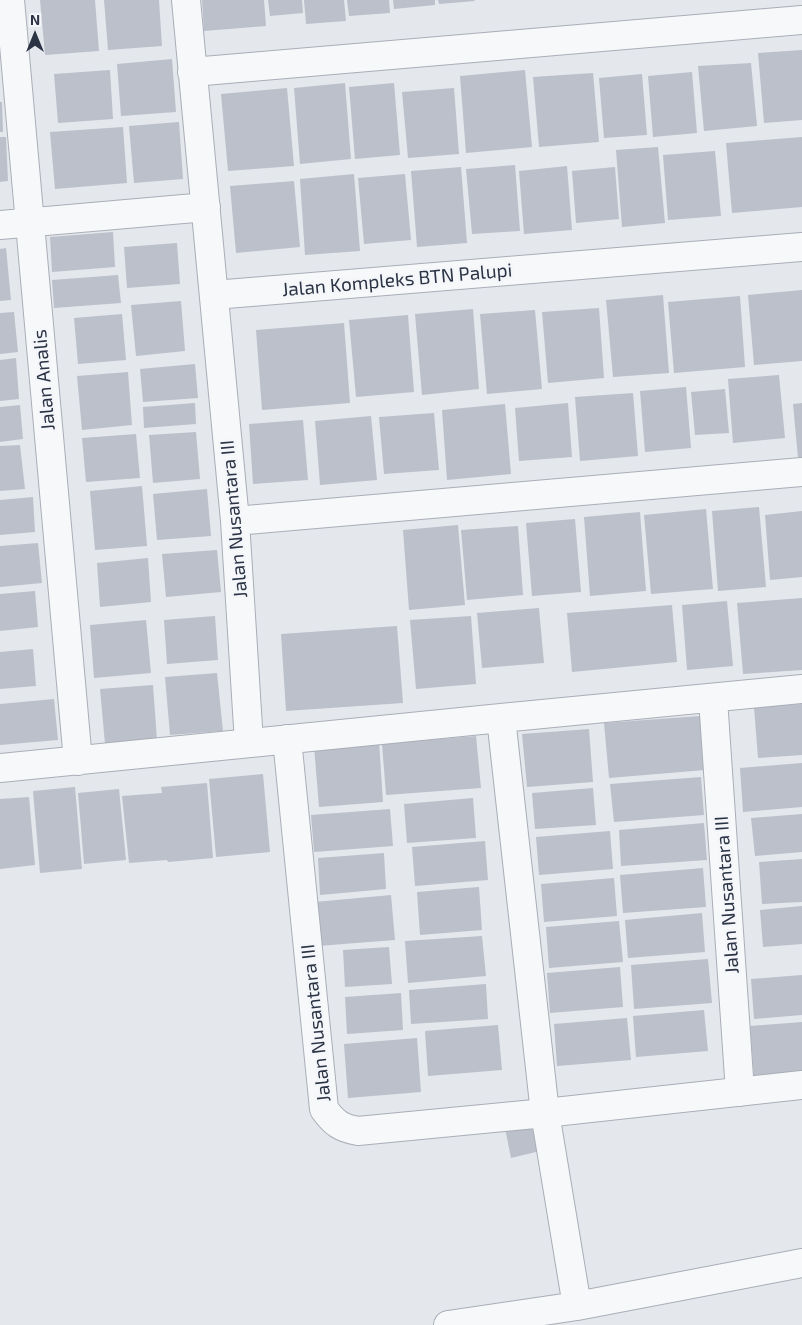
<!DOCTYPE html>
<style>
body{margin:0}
#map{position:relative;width:802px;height:1325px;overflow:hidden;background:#e4e7ec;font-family:"Exo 2",sans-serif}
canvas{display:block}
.north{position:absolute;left:10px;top:10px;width:50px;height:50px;-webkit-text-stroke:4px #f4f6f9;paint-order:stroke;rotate:0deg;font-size:14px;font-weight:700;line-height:20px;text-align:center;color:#2b3445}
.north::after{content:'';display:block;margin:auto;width:18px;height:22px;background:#2b3445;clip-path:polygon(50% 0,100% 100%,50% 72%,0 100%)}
</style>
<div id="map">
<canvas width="802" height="1325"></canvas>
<div class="north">N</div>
</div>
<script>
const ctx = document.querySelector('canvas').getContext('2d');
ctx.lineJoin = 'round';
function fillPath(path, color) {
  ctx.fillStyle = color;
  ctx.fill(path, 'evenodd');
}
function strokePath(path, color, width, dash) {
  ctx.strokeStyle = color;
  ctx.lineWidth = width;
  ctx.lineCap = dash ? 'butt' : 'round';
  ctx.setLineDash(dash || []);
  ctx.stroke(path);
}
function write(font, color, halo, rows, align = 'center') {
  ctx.font = font + ' "Exo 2",sans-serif';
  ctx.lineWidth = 5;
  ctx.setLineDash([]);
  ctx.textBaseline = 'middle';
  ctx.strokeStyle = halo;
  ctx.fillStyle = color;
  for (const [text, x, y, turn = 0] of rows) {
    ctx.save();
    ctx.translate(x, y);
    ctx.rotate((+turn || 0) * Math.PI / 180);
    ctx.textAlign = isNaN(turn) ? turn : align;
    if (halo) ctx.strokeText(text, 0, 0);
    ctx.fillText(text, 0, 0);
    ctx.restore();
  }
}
fillPath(new Path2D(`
 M 40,0 L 95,0 L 99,51 L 45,55 Z
 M 104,0 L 159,0 L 162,46 L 108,50 Z
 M 202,0 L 264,0 L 266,26 L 204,31 Z
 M 268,0 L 302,0 L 303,13 L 270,16 Z
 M 304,0 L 344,0 L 346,21 L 306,24 Z
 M 347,0 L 389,0 L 390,13 L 349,16 Z
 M 393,0 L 435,0 L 435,5 L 394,9 Z
 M 438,0 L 474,0 L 475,1 L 439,4 Z
 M 802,50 L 802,120 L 764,123 L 758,53 Z
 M 172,59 L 176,112 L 121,116 L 117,64 Z
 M 751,63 L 757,126 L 704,131 L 698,66 Z
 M 110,70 L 113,119 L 58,123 L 54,74 Z
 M 525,70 L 532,147 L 466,153 L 460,76 Z
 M 692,72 L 697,133 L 653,137 L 648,76 Z
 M 593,73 L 599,142 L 539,147 L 533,77 Z
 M 642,74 L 647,135 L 604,138 L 599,78 Z
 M 345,83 L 351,159 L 300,164 L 294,88 Z
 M 394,83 L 400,155 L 355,159 L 349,87 Z
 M 287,88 L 294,166 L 228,171 L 221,94 Z
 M 454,88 L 459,154 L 408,158 L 402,92 Z
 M 0,102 L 2,102 L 3,132 L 0,132 Z
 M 179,122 L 183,179 L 134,183 L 129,126 Z
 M 123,127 L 127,183 L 55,189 L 50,132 Z
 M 0,137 L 6,137 L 8,181 L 0,182 Z
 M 802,137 L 802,207 L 732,213 L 726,143 Z
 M 658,147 L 665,223 L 622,227 L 616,150 Z
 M 715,151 L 721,216 L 668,220 L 663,155 Z
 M 515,165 L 520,231 L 472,234 L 466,169 Z
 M 567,166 L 572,230 L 524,234 L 519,171 Z
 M 461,167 L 467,243 L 417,247 L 411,171 Z
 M 615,167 L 619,219 L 576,223 L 572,171 Z
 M 354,174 L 360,251 L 305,255 L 300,179 Z
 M 405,174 L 411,240 L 364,244 L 358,178 Z
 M 294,181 L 300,247 L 236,253 L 230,186 Z
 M 113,232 L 115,267 L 52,272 L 50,237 Z
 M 177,243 L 180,284 L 127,288 L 124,247 Z
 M 6,248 L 11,300 L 0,301 L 0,249 Z
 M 118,275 L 121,303 L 54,308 L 52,280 Z
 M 802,290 L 802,361 L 754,365 L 748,295 Z
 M 663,295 L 669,373 L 613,377 L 606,300 Z
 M 740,296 L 745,367 L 674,373 L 668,302 Z
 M 181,301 L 185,351 L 136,356 L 131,305 Z
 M 599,308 L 604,378 L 548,383 L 542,312 Z
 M 473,309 L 479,389 L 422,395 L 415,314 Z
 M 535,310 L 542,389 L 487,394 L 480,314 Z
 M 14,312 L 18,352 L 0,354 L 0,313 Z
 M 122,314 L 126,360 L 78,364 L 74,318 Z
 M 408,315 L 414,392 L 356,397 L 349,320 Z
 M 344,323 L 350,403 L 262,410 L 256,330 Z
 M 16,358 L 19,399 L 0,401 L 0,360 Z
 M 195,364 L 198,398 L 143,402 L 140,369 Z
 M 128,372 L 132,425 L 82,430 L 77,376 Z
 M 779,375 L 785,438 L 733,443 L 728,379 Z
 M 686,387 L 691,448 L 645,452 L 640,391 Z
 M 725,389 L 729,433 L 695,435 L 691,392 Z
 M 633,393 L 638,456 L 580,461 L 575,397 Z
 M 195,403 L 196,424 L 144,428 L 143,407 Z
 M 568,403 L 572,457 L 519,461 L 515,408 Z
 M 802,403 L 802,457 L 798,458 L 793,404 Z
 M 505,404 L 511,474 L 447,480 L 442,410 Z
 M 20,405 L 23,439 L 0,442 L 0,407 Z
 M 434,413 L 439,470 L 384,474 L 379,417 Z
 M 371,416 L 377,480 L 320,485 L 315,421 Z
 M 303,420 L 308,480 L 253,484 L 249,424 Z
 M 196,432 L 200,479 L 153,483 L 149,435 Z
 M 136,434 L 140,478 L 86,482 L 82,438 Z
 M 20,445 L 25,489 L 0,491 L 0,446 Z
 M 142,486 L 147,546 L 95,550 L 90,491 Z
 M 207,489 L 211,536 L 157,540 L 153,494 Z
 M 33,497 L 35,532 L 0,535 L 0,500 Z
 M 759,507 L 766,587 L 718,591 L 712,511 Z
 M 706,509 L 713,589 L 651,594 L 644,515 Z
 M 802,511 L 802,577 L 770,580 L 765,515 Z
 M 640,512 L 646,591 L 590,596 L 584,517 Z
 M 575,519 L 581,592 L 532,596 L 526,523 Z
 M 458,525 L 465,605 L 409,610 L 403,530 Z
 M 518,526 L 523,595 L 467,600 L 461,530 Z
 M 38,543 L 42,583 L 0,587 L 0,546 Z
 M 217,550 L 221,592 L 166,597 L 162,554 Z
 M 148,558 L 151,602 L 100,607 L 97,563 Z
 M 35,591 L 38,627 L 0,631 L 0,594 Z
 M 802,598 L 802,670 L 743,674 L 737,603 Z
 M 727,601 L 733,666 L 687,670 L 682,605 Z
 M 672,605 L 677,662 L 572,672 L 567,613 Z
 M 539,608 L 544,663 L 482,668 L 477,613 Z
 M 215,616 L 218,660 L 167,664 L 164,620 Z
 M 471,616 L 476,684 L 416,689 L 410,620 Z
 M 146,620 L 151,673 L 94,678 L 90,625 Z
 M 397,626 L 403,703 L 286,711 L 281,634 Z
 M 33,649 L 36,686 L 0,689 L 0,652 Z
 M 217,673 L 223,731 L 170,735 L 165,677 Z
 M 153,685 L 157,740 L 105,744 L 100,689 Z
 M 54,699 L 58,740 L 0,745 L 0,704 Z
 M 802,704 L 802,755 L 758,758 L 754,707 Z
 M 700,716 L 705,770 L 609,778 L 604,723 Z
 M 589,729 L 593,782 L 527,787 L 522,734 Z
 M 476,736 L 481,788 L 386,795 L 382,744 Z
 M 379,741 L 383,802 L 319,807 L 314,746 Z
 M 802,763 L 802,807 L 743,812 L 740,768 Z
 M 263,774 L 270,852 L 216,857 L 209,779 Z
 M 701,777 L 704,815 L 614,822 L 610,784 Z
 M 207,783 L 213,858 L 168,862 L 167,860 L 129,863 L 122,796 L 162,793 L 161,787 Z
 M 75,787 L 82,869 L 40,873 L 33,791 Z
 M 593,788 L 596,825 L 535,829 L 532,793 Z
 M 119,789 L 126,860 L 84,864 L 78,793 Z
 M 29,797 L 35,865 L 0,869 L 0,799 Z
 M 473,798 L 476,838 L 407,843 L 404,804 Z
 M 390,809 L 393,846 L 314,852 L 311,815 Z
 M 802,814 L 802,852 L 755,856 L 751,818 Z
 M 704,823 L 707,860 L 621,866 L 619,830 Z
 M 610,831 L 613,869 L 539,875 L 536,837 Z
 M 485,841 L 488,880 L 415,886 L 412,847 Z
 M 384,853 L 386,889 L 320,895 L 318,858 Z
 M 802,859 L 802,902 L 762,904 L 759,862 Z
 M 703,868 L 706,907 L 623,913 L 620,875 Z
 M 614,878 L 617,916 L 544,922 L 541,884 Z
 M 479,887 L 482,930 L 420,935 L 417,892 Z
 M 391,895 L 395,940 L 318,946 L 315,902 Z
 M 802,906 L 802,944 L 763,947 L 760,910 Z
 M 702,913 L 705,952 L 628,958 L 625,920 Z
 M 619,921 L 623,962 L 549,968 L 546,927 Z
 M 482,936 L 486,976 L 408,983 L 405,941 Z
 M 389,947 L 392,984 L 345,987 L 343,950 Z
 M 708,959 L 712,1003 L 634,1009 L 631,965 Z
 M 620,967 L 623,1007 L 550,1013 L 547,973 Z
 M 802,975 L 802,1015 L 754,1019 L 751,979 Z
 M 486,984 L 488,1019 L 411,1024 L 409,990 Z
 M 401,993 L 403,1030 L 347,1034 L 345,997 Z
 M 704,1010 L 708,1051 L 636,1057 L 633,1016 Z
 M 627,1018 L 631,1060 L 557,1066 L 554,1024 Z
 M 802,1022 L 802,1074 L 754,1077 L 750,1026 Z
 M 498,1025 L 502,1070 L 428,1076 L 425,1031 Z
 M 417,1038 L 421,1092 L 348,1098 L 344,1044 Z
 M 534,1122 L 540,1151 L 511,1158 L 505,1128 Z`), '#bbc0ca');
const minor = new Path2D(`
 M 10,0 L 78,761
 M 186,0 L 235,521 L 249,743
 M 192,72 L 802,20
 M 0,225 L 206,207
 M 214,295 L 802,247
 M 235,521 L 802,472
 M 713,699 L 740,1092
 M 501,718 L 545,1113 L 577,1306
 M 287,739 L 324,1109 C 334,1123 341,1128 358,1131 L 545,1113 L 802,1085
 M 0,768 L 501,718 L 802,689
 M 448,1325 L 577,1306 L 802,1263`);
strokePath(minor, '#a9aeb7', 30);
strokePath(minor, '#f7f8fa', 28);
write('19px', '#2b3445', '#f4f6f9', [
 ["Jalan Kompleks BTN Palupi",397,280,-5],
 ["Jalan Analis",44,380,-95],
 ["Jalan Nusantara III",234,519,-95],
 ["Jalan Nusantara III",727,895,-94],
 ["Jalan Nusantara III",316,1023,-96]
]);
</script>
